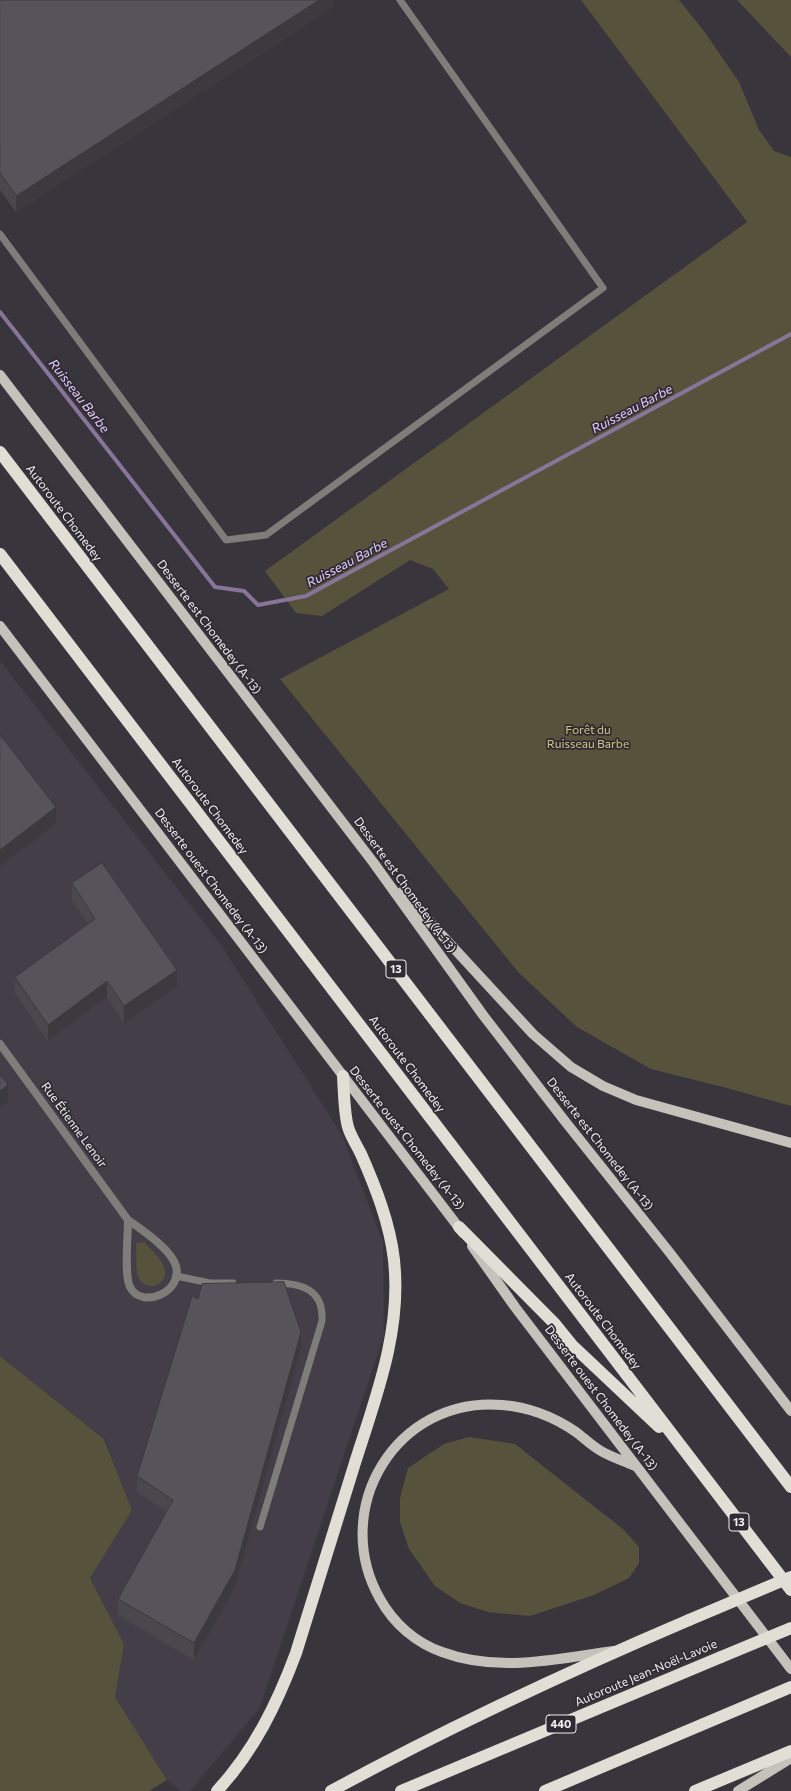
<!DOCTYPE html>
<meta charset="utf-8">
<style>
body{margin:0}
canvas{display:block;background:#39353c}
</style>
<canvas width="791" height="1791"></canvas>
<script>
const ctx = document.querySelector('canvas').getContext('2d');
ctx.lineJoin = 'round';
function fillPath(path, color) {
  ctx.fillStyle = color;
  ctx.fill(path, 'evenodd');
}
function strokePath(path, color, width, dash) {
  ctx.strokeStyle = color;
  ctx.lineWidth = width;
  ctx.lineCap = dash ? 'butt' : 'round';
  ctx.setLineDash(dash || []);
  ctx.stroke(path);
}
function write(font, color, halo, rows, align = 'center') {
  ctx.font = font + ' Commissioner,sans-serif';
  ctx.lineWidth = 3.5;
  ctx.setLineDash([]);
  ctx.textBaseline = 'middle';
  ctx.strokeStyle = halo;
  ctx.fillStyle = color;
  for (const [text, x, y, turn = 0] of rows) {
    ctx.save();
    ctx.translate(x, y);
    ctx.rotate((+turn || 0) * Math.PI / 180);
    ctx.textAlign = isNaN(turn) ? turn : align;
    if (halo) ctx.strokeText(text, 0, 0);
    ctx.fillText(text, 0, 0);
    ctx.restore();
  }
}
fillPath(new Path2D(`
 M 0,661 L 221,945 L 342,1135 L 383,1243 L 384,1334 L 259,1709 L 190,1791 L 181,1791 L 167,1780 L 115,1697 L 124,1644 L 90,1577 L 132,1510 L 105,1439 L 0,1356 Z`), '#443e49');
fillPath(new Path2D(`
 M 581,0 L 679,0 L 704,31 L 739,82 L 759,130 L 774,151 L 791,157 L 791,1106 L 727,1088 L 651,1069 L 577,1027 L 519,973 L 280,679 L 449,589 L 433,569 L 410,560 L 322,616 L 296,613 L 265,571 L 747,222 Z
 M 737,0 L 791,0 L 791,57 Z
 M 144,1242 C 155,1254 179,1274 155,1286 C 130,1287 138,1260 136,1243 Z
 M 0,1356 L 104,1439 L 132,1510 L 90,1578 L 124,1644 L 115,1697 L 167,1780 L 149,1791 L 0,1791 Z
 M 469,1437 L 515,1444 L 624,1530 L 639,1547 L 639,1563 L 629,1578 L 594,1595 L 530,1616 L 488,1612 L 460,1603 L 435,1586 L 409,1549 L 400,1522 L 400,1498 L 408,1468 L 444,1444 Z`), '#57523c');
strokePath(new Path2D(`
 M 0,312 L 215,587 L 244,591 L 258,605 L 306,596 L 791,334`), '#88769a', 4);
strokePath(new Path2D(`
 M 0,234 L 226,540 L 266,535 L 603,288 L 400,0
 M 176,1276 L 210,1283 L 233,1283
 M 260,1527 L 322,1321 C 324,1290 302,1283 276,1283`), '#7e7d79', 7);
strokePath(new Path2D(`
 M 0,1044 L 128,1220 C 142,1230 171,1249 176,1266 C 183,1292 142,1310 130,1287 C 124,1275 128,1235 128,1220`), '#7e7d79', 8);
strokePath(new Path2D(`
 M 0,375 L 373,862 L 483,1015 L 564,1120 L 670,1253 L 791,1411
 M 0,626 L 463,1233
 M 402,892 L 533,1034 L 571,1067 L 603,1086 L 636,1100 L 791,1143
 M 472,1246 L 515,1307 L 791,1669
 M 613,1651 C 556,1659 498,1673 442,1652 C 416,1643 394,1624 380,1599 C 329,1509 396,1396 502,1405 C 529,1407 554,1417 576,1432 C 584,1438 592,1446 601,1451 C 611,1457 624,1461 635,1466
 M 738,1791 L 791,1758`), '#c4c2bb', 10);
strokePath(new Path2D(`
 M 0,452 L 791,1487
 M 0,554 L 791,1590
 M 459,1227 L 555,1324 L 572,1345 L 659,1427
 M 217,1791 C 254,1751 277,1704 296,1653 C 315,1591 335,1528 354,1466 C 375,1399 402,1332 394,1260 C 390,1224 376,1188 361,1154 C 357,1146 352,1138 349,1130 C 344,1118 344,1090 343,1076
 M 331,1791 C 447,1728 567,1672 689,1620
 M 401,1791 L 721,1657
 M 545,1791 L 791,1687
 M 695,1791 L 791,1751`), '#e0ded5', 12);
strokePath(new Path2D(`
 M 689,1620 L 791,1577
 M 721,1657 L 791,1628`), '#e0ded5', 12);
fillPath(new Path2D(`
 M 0,0 L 334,0 L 334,7 L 16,212 L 0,190 Z
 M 72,883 L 177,987 L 124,1023 L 107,997 L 48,1041 L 15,993 L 15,977 L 88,924 L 72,900 Z
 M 301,1349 L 235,1587 L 194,1660 L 118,1615 L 118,1599 L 167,1512 L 137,1492 L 137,1476 Z`), '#4a474d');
fillPath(new Path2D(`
 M 319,0 L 334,0 L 334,7 L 16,212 L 16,196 Z
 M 56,807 L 56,824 L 0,866 L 0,850 Z
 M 177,970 L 177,987 L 124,1023 L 124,1006 Z
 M 107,981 L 107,997 L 48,1041 L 48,1025 Z
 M 8,1085 L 8,1102 L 0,1107 L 0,1091 Z
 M 301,1332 L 301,1349 L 235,1587 L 194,1660 L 194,1643 Z`), '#3c3a3f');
const building = new Path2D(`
 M 0,0 L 319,0 L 16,196 L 0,173 Z
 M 0,735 L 56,807 L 0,850 Z
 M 102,863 L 177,970 L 124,1006 L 107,981 L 48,1025 L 15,977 L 95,919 L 72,883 Z
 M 0,1075 L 8,1085 L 0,1091 Z
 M 284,1282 L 301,1332 L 235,1570 L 194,1643 L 118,1599 L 173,1500 L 137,1476 L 192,1296 L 198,1299 L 202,1284 Z`);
fillPath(building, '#56535a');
strokePath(building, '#3c3a3f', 1);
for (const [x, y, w] of [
 [396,969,20],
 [739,1522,20],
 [561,1724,30]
]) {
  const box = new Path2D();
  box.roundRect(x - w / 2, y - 9, w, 18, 3);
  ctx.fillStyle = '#2f2b32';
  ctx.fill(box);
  strokePath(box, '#f1eff3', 1);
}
write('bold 11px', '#f1eff3', null, [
 ["13",396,969],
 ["13",739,1522],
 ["440",561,1724]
]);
write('12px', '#f1eff3', '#2f2b32', [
 ["Autoroute Chomedey",64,513,53],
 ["Desserte est Chomedey (A-13)",209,627,53],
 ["Autoroute Chomedey",210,806,53],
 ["Desserte ouest Chomedey (A-13)",211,881,53],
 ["Desserte est Chomedey (A-13)",405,885,54],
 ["Autoroute Chomedey",407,1064,53],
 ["Rue Étienne Lenoir",74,1125,54],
 ["Desserte ouest Chomedey (A-13)",407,1138,52],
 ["Desserte est Chomedey (A-13)",600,1144,52],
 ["Autoroute Chomedey",603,1321,53],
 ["Desserte ouest Chomedey (A-13)",601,1398,53],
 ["Autoroute Jean-Noël-Lavoie",646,1673,-23]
]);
write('12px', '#d6c684', '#2f2b32', [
 ["Forêt du",588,730],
 ["Ruisseau Barbe",588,744]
]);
write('italic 13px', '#e4cbfb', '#2f2b32', [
 ["Ruisseau Barbe",79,396,52],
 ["Ruisseau Barbe",632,409,-28],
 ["Ruisseau Barbe",347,563,-28]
]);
</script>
